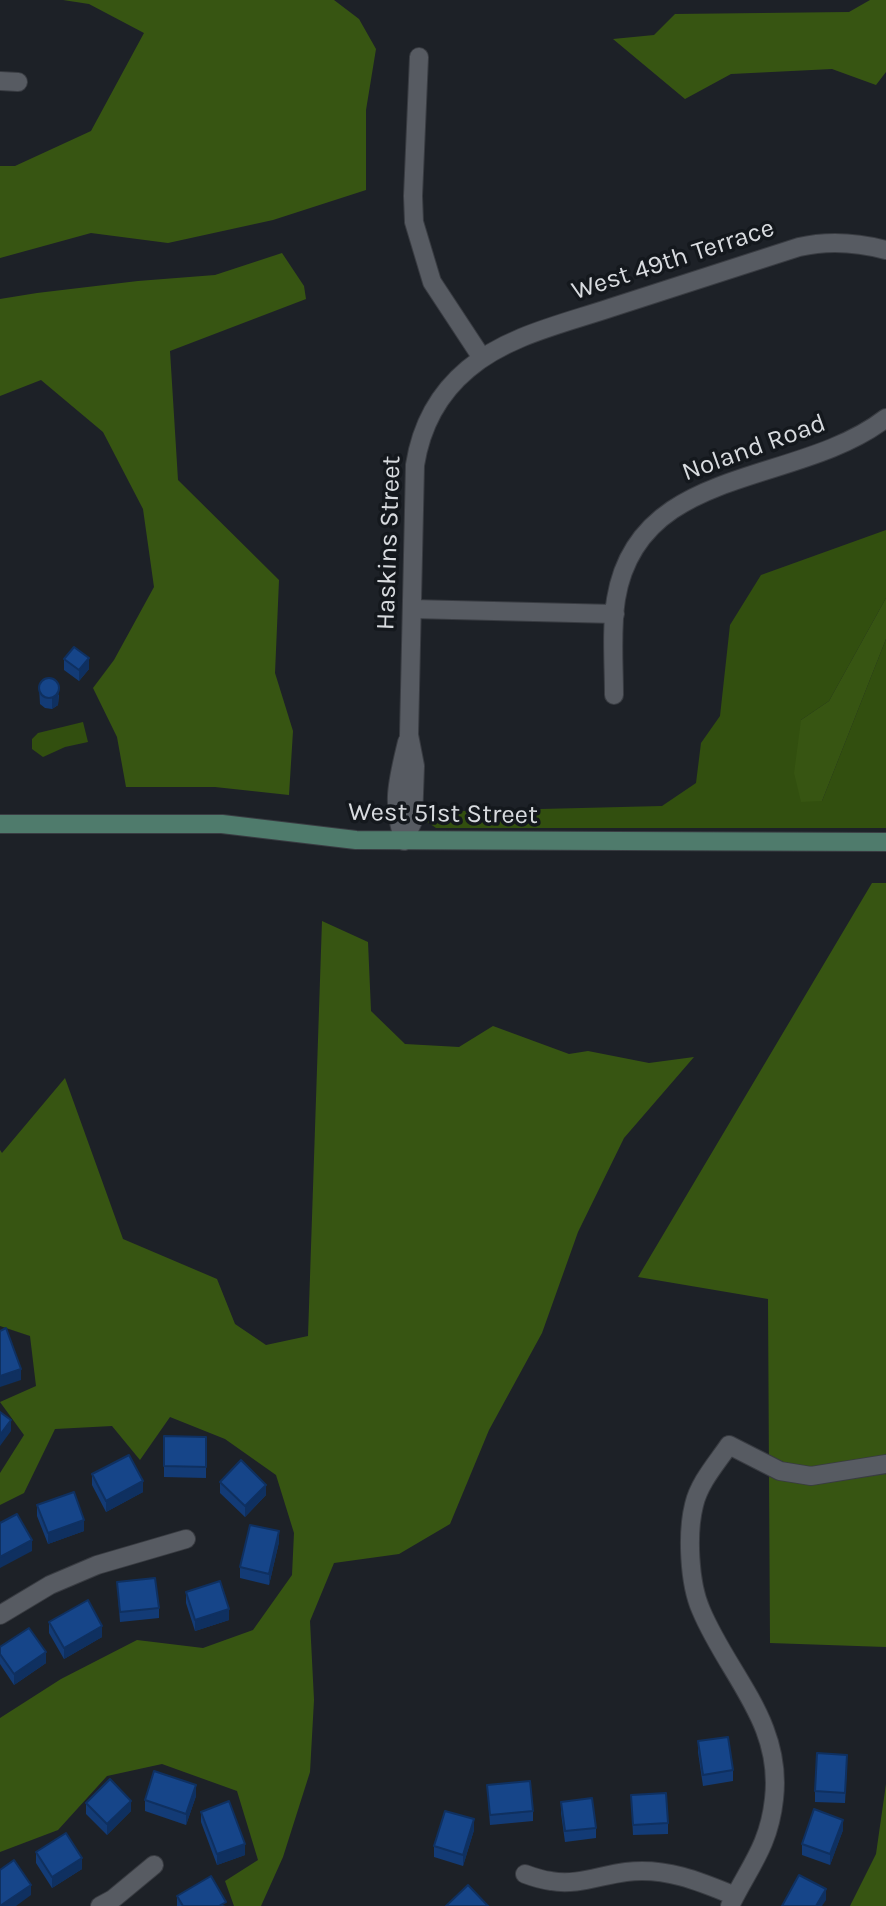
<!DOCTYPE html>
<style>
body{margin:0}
canvas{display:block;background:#1d2127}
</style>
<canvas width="886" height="1906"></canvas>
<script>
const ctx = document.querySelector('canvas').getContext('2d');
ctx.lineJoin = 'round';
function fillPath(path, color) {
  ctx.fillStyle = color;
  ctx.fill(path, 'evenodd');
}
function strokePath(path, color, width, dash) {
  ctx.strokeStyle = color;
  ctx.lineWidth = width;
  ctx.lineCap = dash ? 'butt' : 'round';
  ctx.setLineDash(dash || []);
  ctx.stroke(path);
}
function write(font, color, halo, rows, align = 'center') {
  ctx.font = font + ' Karla,sans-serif';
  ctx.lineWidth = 7;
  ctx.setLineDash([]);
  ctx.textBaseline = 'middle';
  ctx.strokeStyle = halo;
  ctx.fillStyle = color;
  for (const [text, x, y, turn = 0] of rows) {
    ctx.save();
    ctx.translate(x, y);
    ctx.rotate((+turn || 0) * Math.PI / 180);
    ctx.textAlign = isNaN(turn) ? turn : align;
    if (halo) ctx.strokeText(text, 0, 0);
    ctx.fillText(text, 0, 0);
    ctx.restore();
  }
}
fillPath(new Path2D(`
 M 886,530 L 886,598 L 829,701 L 801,720 L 822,801 L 886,639 L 886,828 L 436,828 L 423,819 L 420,812 L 662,806 L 696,783 L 701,743 L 720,716 L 730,625 L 761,575 Z
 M 83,722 L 88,742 L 65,747 L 43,757 L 32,749 L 32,739 L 38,733 Z`), '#324f0f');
fillPath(new Path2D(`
 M 63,0 L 334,0 L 359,19 L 376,49 L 366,110 L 366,190 L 273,220 L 168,243 L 91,233 L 0,258 L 0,166 L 15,166 L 91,131 L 144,33 L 89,4 Z
 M 870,0 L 886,0 L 886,72 L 876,85 L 832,69 L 731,74 L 685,99 L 613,39 L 654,35 L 675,14 L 849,12 Z
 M 282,253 L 304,286 L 306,299 L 170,351 L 178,480 L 279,580 L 275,673 L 293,731 L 289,795 L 215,787 L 126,787 L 117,737 L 93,688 L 114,660 L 154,587 L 143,509 L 103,432 L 41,380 L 0,396 L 0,299 L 37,293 L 138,281 L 215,275 Z
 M 886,598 L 886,639 L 822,801 L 801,802 L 794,773 L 801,720 L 829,701 Z
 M 872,883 L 886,883 L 886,1647 L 770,1643 L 768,1299 L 638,1277 Z
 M 322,921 L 368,942 L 371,1011 L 405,1044 L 459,1047 L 493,1026 L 569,1054 L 588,1051 L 649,1063 L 694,1057 L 624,1138 L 578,1232 L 542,1333 L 489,1430 L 450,1524 L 399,1554 L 334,1563 L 310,1621 L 314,1700 L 310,1772 L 283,1857 L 261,1906 L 234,1906 L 225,1881 L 258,1860 L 237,1791 L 162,1764 L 107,1776 L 58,1830 L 0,1852 L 0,1718 L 61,1679 L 137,1640 L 203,1648 L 253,1630 L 292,1575 L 294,1533 L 276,1475 L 225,1439 L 170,1417 L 140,1460 L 112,1426 L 55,1429 L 24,1493 L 0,1505 L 0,1473 L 24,1435 L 0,1402 L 36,1386 L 30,1336 L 0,1326 L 0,1150 L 2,1153 L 65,1078 L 123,1239 L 217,1279 L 235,1324 L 266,1345 L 308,1336 Z
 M 886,1784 L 886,1906 L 850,1906 L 876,1854 Z`), '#375512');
const street = new Path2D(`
 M 419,57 L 413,196 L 414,222 L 432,282 L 482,358
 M 0,81 L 18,82
 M 412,609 L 615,614
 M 614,695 C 614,664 611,630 616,599 C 638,464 797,487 886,418
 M 404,841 L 413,821 L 415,766 L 409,735 L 415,465 C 421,427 438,394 468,369 C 507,336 562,324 610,308 C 673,288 736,267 799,247 C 829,240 856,242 886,250
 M 404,841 C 391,803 398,780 407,742
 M 0,1615 L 50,1585 L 97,1565 L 186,1539
 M 525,1874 C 533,1877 542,1880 551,1881 C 576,1886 601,1875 626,1872 C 665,1867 699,1881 735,1896
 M 100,1906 L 113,1899 L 154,1865
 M 730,1906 C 749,1867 769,1846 774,1799 C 783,1722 728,1675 701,1610 C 689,1583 687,1533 694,1505 C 699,1483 716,1464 729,1445 L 780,1471 L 811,1476 L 886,1464`);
const secondary = new Path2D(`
 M 0,824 L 222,824 L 356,840 L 886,842`);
strokePath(street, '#393c42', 20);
strokePath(secondary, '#393c42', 20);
strokePath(street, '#575b62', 18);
strokePath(secondary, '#4f7b6c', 18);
fillPath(new Path2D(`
 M 64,659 L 89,669 L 79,681 L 64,670 Z
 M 39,686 L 59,695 L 58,705 L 52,709 L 45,708 L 40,704 Z
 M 164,1436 L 206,1437 L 206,1478 L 164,1477 Z
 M 92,1474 L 143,1492 L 106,1512 L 92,1485 Z
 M 220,1482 L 266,1495 L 245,1517 L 220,1493 Z
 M 37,1505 L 84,1531 L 48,1544 L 37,1516 Z
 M 279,1542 L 269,1585 L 240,1578 L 240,1567 Z
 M 117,1582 L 159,1608 L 159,1618 L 120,1622 Z
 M 186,1592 L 229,1620 L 195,1631 L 186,1603 Z
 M 49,1622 L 102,1637 L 64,1659 L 49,1633 Z
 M 0,1647 L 46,1663 L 14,1685 L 0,1664 Z
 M 698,1741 L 733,1770 L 733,1781 L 703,1786 L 698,1752 Z
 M 847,1766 L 845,1803 L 815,1802 L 815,1791 Z
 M 487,1785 L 533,1811 L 533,1821 L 490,1825 Z
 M 631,1795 L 668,1823 L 668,1834 L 633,1835 Z
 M 196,1796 L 186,1825 L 145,1811 L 145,1800 Z
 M 561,1802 L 596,1828 L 596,1838 L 565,1842 L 561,1813 Z
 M 86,1803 L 131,1811 L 107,1835 L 86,1814 Z
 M 201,1812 L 245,1855 L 217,1865 L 201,1822 Z
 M 474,1830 L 463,1866 L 434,1857 L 434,1846 Z
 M 843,1830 L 830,1865 L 802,1855 L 802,1844 Z
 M 36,1852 L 82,1869 L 52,1888 L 36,1863 Z
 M 177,1896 L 226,1906 L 177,1906 Z`), '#133b76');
fillPath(new Path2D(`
 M 89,658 L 89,669 L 79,681 L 79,670 Z
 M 59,684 L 58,705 L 52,709 L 52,698 Z
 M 21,1369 L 21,1380 L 0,1387 L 0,1376 Z
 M 11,1420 L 11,1431 L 0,1446 L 0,1435 Z
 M 143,1481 L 143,1492 L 106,1512 L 106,1501 Z
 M 266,1485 L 266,1495 L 245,1517 L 245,1506 Z
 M 84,1520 L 84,1531 L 48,1544 L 48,1533 Z
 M 279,1531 L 279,1542 L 269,1585 L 269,1574 Z
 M 32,1540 L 32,1551 L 0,1568 L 0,1557 Z
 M 229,1609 L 229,1620 L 195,1631 L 195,1620 Z
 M 102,1626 L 102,1637 L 64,1659 L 64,1648 Z
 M 46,1652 L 46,1663 L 14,1685 L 14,1674 Z
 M 196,1785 L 196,1796 L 186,1825 L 186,1814 Z
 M 131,1801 L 131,1811 L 107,1835 L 107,1824 Z
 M 474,1819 L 474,1830 L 463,1866 L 463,1855 Z
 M 843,1820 L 843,1830 L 830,1865 L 830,1854 Z
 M 245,1844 L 245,1855 L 217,1865 L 217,1854 Z
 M 82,1858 L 82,1869 L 52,1888 L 52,1877 Z
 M 31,1885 L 31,1895 L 16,1906 L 0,1906 Z
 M 826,1889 L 826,1900 L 822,1906 L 816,1906 Z`), '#0f3060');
const building = new Path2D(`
 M 74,647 L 89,658 L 79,670 L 64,659 Z
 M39 688a10 10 0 1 1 20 0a10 10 0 1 1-20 0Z
 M 6,1328 L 21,1369 L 0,1376 L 0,1331 Z
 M 0,1412 L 11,1420 L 0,1435 Z
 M 164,1436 L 206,1437 L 206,1467 L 164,1466 Z
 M 129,1455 L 143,1481 L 106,1501 L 92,1474 Z
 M 241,1460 L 266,1485 L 245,1506 L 220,1482 Z
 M 74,1492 L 84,1520 L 48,1533 L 37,1505 Z
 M 17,1514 L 32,1540 L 0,1557 L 0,1523 Z
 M 250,1525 L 279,1531 L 269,1574 L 240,1567 Z
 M 155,1578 L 159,1608 L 120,1612 L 117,1582 Z
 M 220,1581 L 229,1609 L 195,1620 L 186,1592 Z
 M 88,1600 L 102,1626 L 64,1648 L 49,1622 Z
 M 29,1628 L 46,1652 L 14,1674 L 0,1654 L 0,1647 Z
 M 728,1737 L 733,1770 L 703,1775 L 698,1741 Z
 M 817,1753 L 847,1755 L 845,1793 L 815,1791 Z
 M 154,1771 L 196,1785 L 186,1814 L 145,1800 Z
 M 110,1779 L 131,1801 L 107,1824 L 86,1803 Z
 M 530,1781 L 533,1811 L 490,1815 L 487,1785 Z
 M 666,1793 L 668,1823 L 633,1825 L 631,1795 Z
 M 592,1798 L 596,1828 L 565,1831 L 561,1802 Z
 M 229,1801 L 245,1844 L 217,1854 L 201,1812 Z
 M 814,1809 L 843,1820 L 830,1854 L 802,1844 Z
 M 445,1811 L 474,1819 L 463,1855 L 434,1846 Z
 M 66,1833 L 82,1858 L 52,1877 L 36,1852 Z
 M 14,1860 L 31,1885 L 0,1906 L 0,1870 Z
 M 799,1875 L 826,1889 L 816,1906 L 782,1906 Z
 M 211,1876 L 226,1902 L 219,1906 L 183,1906 L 177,1896 Z
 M 468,1885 L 488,1906 L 446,1906 Z`);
fillPath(building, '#164589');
strokePath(building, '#0f3060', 2);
write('26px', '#d8dbdf', '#14181d', [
 ["West 49th Terrace",673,260,-18],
 ["Noland Road",754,448,-20],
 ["Haskins Street",389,543,-88],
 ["West 51st Street",443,814,1]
]);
</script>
